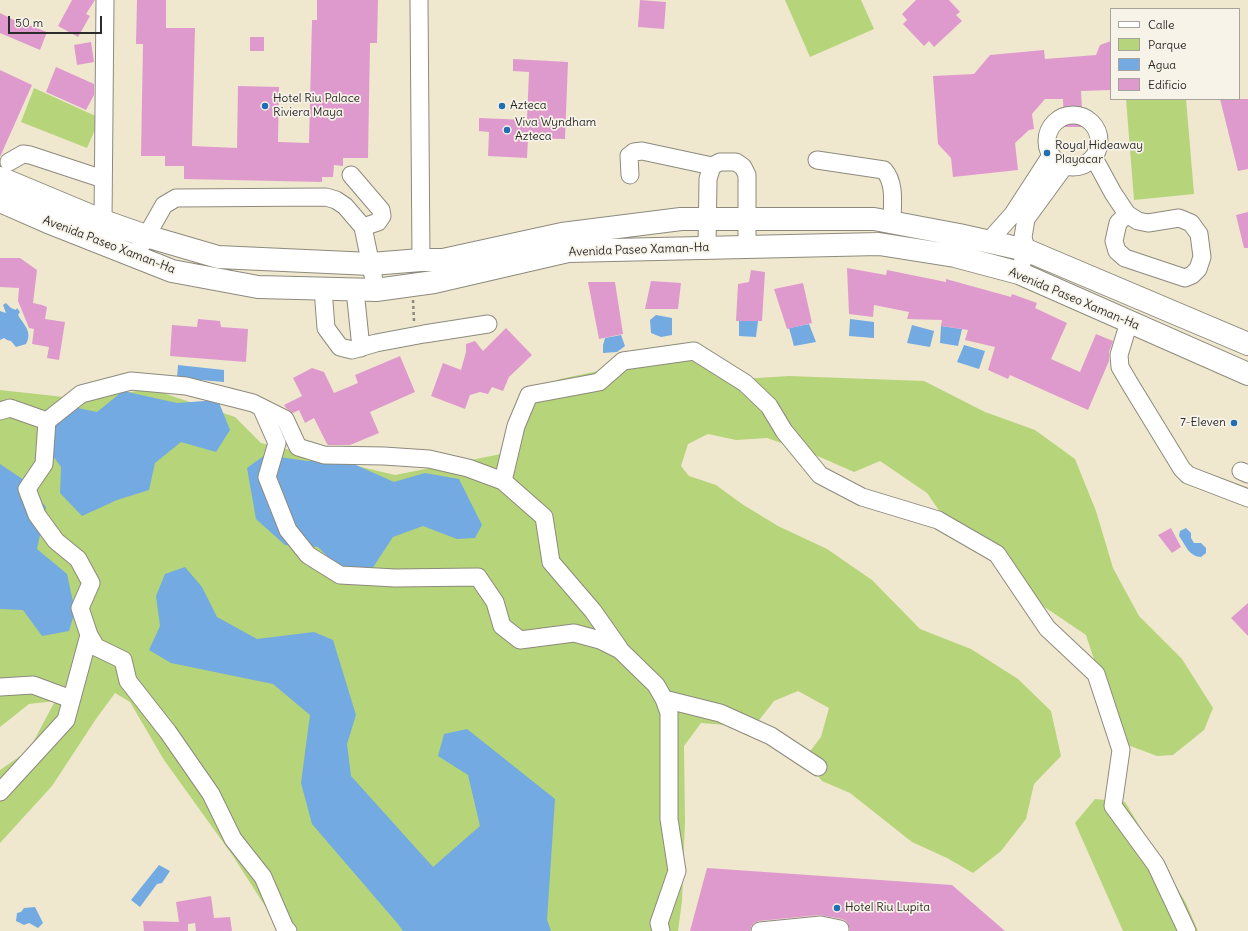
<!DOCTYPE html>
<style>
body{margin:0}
#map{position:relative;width:1248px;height:931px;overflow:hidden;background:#efe8cf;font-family:Delius,sans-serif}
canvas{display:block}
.legend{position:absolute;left:1110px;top:8px;width:130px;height:92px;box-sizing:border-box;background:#f7f3e8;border:1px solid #a5a39c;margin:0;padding:5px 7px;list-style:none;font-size:12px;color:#2b2b2b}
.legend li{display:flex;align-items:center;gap:8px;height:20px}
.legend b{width:20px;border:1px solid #a5a39c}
.scale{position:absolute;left:8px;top:16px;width:94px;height:18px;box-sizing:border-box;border:2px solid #2b2b2b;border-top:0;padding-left:5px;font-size:12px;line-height:14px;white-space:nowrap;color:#2b2b2b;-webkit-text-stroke:3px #f7f3e8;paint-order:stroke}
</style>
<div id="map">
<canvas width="1248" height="931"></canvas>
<ul class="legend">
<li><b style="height:5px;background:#fff"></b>Calle</li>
<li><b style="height:11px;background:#b6d47a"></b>Parque</li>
<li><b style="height:11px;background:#72aae1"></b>Agua</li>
<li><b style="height:11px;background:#df9acd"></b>Edificio</li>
</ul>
<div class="scale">50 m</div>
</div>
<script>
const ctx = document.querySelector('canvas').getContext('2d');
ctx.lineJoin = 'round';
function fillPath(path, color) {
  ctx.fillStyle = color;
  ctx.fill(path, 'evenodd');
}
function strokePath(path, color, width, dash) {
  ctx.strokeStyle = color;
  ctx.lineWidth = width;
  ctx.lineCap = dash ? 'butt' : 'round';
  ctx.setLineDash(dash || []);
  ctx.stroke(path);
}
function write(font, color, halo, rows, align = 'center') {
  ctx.font = font + ' Delius,sans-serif';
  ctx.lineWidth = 3.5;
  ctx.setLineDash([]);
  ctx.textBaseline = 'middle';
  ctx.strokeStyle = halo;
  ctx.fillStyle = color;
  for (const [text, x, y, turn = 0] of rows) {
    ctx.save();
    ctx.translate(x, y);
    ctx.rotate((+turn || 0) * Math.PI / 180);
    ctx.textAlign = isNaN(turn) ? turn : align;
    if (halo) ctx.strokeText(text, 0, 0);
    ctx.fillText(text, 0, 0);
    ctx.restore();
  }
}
fillPath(new Path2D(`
 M 785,0 L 861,0 L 874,29 L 810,57 Z
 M 34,88 L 100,118 L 87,148 L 21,122 Z
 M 1126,99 L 1186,99 L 1194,194 L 1134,200 Z
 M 701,357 L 741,379 L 789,376 L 924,381 L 985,412 L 1035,430 L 1075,459 L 1096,511 L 1113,568 L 1139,616 L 1182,659 L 1213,708 L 1204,730 L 1173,755 L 1157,756 L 1125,744 L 1109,705 L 1086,635 L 1040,604 L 1001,548 L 947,522 L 927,493 L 880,461 L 854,472 L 813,454 L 767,438 L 736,440 L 708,434 L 688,444 L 681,466 L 689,476 L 716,485 L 742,504 L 778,526 L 827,549 L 872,580 L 920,629 L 971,649 L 1018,679 L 1051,711 L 1061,756 L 1034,784 L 1026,819 L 1001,851 L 973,873 L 947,858 L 912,842 L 850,793 L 822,781 L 804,759 L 821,737 L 829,708 L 798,691 L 774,701 L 756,724 L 738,726 L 701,723 L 684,746 L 685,821 L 682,901 L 678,931 L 281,931 L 233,856 L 164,760 L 130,702 L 115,693 L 96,719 L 52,786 L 0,843 L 0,770 L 29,750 L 55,701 L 29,704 L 0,727 L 0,390 L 82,399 L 151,389 L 235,417 L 261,443 L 395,475 L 501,454 L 519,396 L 560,379 L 632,364 Z
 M 1095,799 L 1125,802 L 1186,903 L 1198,931 L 1123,931 L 1075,823 Z`), '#b6d47a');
fillPath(new Path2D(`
 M 6,303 L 11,308 L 16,310 L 17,308 L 20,312 L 18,315 C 24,325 33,332 26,344 L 16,347 L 11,341 L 7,340 L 4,338 L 0,340 L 0,311 L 6,313 L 3,305 Z
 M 656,315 L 672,318 L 672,335 L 661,337 L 651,333 L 650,320 Z
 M 850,319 L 874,322 L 874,338 L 849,336 Z
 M 739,321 L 758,321 L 756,337 L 739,336 Z
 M 809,324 L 816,342 L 794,346 L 789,328 Z
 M 912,325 L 934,331 L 930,347 L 907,343 Z
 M 941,326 L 962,329 L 958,346 L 940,343 Z
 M 621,335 L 625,346 L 617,352 L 603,353 L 603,345 L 605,338 Z
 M 964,345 L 985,351 L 979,369 L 957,362 Z
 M 178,365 L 224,370 L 224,382 L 177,378 Z
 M 123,391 L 177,403 L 218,400 L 230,430 L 216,452 L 181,442 L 155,463 L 149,490 L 117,500 L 82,516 L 60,493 L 61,467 L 48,449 L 49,420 L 68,406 L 97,412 Z
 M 265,455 L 307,461 L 349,462 L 394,482 L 425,473 L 459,479 L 482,525 L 475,538 L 457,539 L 423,526 L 393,537 L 366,578 L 349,578 L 318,547 L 285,545 L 256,519 L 247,468 Z
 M 0,464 L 21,478 L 46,507 L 37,549 L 67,574 L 75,611 L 69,631 L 42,636 L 23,610 L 0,609 Z
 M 1186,528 L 1191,533 L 1191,538 L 1194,543 L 1201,543 L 1206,548 L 1206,553 L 1201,557 C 1188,556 1186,545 1179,536 L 1180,531 Z
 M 185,567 L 202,587 L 217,617 L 257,639 L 314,632 L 333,640 L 356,715 L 347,744 L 351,776 L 433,867 L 480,826 L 468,775 L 438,756 L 444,734 L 467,729 L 555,799 L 547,920 L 551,931 L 403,931 L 398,924 L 312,824 L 301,783 L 310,715 L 273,684 L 171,663 L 149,650 L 160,626 L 156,596 L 165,574 Z
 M 159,865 L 170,871 L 162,883 L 157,884 L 140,907 L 131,900 Z
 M 35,907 L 43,923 L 38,928 L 29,923 L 24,925 L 16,921 L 17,913 L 21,912 L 24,908 Z`), '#72aae1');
fillPath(new Path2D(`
 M 72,0 L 95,0 L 86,14 L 90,16 L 78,37 L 58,26 Z
 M 137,0 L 166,0 L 166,28 L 195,28 L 192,146 L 237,148 L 238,86 L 279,87 L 278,142 L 309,143 L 312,20 L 317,20 L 317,0 L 378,0 L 377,43 L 370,43 L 368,158 L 343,158 L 343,166 L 334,165 L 333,177 L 322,177 L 322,182 L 184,179 L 184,166 L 165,166 L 165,156 L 141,156 L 143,44 L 136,44 Z
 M 640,0 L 666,2 L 664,29 L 638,27 Z
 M 916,0 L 949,0 L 960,12 L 956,15 L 962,21 L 934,47 L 929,41 L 924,46 L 903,24 L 907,20 L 902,14 Z
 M 0,13 L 28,27 L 29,25 L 47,32 L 40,50 L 0,33 Z
 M 250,37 L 264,37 L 264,51 L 250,51 Z
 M 1111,41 L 1111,90 L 1081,91 L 1083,127 L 1064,127 L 1063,99 L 1045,99 L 1032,114 L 1034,129 L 1029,130 L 1015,143 L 1018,170 L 953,177 L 951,158 L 938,144 L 933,76 L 974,74 L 990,55 L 1044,50 L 1045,59 L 1096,55 L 1100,45 Z
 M 91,42 L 94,62 L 77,65 L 74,45 Z
 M 513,59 L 568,62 L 565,139 L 528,138 L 527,158 L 488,156 L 489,132 L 479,131 L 479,118 L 527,120 L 529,72 L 513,71 Z
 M 56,67 L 94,84 L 94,95 L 86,110 L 46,92 Z
 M 0,70 L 32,85 L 0,157 Z
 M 1220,99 L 1248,99 L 1248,169 L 1238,171 Z
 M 1248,212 L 1248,248 L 1244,248 L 1236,215 Z
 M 0,258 L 20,258 L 37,270 L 33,303 L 42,305 L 47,307 L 45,319 L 65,322 L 59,360 L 47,358 L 49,347 L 32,344 L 34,329 L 29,328 L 18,301 L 19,288 L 0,287 Z
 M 847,268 L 886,275 L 887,270 L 946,282 L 946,279 L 1011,297 L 1012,294 L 1037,303 L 1035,308 L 1067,323 L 1051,359 L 1080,372 L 1096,334 L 1113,341 L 1109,352 L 1109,361 L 1088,410 L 1010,375 L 1008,379 L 988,370 L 995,347 L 965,340 L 968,330 L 941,326 L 942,320 L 907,319 L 909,312 L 874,305 L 873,317 L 849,314 Z
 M 751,270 L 765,272 L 762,321 L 736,321 L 738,284 L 749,282 Z
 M 651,281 L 681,283 L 678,309 L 645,309 Z
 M 588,282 L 615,282 L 623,334 L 599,339 Z
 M 803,283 L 812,323 L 787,329 L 774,289 Z
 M 198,319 L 220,321 L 221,327 L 248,329 L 246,362 L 170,356 L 172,325 L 197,327 Z
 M 506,328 L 532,355 L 509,377 L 503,391 L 492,387 L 488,394 L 480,392 L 470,395 L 465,409 L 431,396 L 443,363 L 461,370 L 466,352 L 466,344 L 475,341 L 483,351 Z
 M 400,356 L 415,392 L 370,412 L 379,433 L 350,445 L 328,445 L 327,444 L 314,418 L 305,423 L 299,410 L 293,413 L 286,408 L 284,405 L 302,396 L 293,378 L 312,368 L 324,372 L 334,393 L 358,383 L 355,375 Z
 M 1171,528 L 1181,547 L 1172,553 L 1158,535 Z
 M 1248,603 L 1248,636 L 1231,618 Z
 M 707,868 L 952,885 L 1005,931 L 850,931 L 849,926 L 846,921 L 842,919 L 820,915 L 759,921 L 754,923 L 751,927 L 750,931 L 690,931 Z
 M 211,896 L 214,918 L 230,917 L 232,931 L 196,931 L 195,923 L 188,924 L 188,931 L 144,931 L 143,921 L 179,922 L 176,902 Z`), '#df9acd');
const minor = new Path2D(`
 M 419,0 L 421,260
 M1047 141a26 26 0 1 1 52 0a26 26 0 1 1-52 0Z
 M 1094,158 L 1113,193 L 1127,214 L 1138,221 L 1148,223 L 1179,218 L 1191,223 L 1199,234 L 1202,257 L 1198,269 L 1192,275 L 1185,278 L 1125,258 L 1117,251 L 1114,241 L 1118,223 L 1127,214
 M 817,160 L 884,170 C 896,184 892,205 892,223
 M 9,162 L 23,154 L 30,155 L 103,179
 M 351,175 L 381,210 L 382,216 L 378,222 L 363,227
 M 630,175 L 629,156 L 634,152 L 642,151 L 712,166
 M 103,221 L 105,0
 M 988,242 L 1013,214 L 1050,157
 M 707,248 L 708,179 L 712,166 L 720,162 L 736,162 L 743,167 L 747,175 L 747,247
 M 135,256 L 164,205 L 176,198 L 326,197 L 336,200 L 345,206 L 363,227 L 376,290
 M 1019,273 L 1026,250 L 1023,237 L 1026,219 L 1064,167
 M 323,289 L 326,328 L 340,347 L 352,350 L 376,343 L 424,334 L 488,324
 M 355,290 L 361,348
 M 1129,322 L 1119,355 L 1120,367 L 1130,384 L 1182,469 L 1188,475 L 1248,498
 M 261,407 L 277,443 L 267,477 L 288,530 L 308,555 L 340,575 L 395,578 L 478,577 L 495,602 L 502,626 L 520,640 L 574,633 L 600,640 L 620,650 L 656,685 L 664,699 L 669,713 L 669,819 L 677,871 L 659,923 L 661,931
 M 0,411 L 10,408 L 47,421
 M 1241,471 L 1248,474
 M 503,481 L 544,517 L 551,562 L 593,611 L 619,648
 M 0,687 L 33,685 L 71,699
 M 664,699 L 720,713 L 771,736 L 818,767
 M 0,792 L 66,720 L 89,635
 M 288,931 L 285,928 L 263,877 L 233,839 L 211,794 L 168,732 L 128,681 L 123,660 L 96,647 L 89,635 L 80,608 L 91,583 L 78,559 L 56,541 L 37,515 L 27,489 L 44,464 L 47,421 L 81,394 L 131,381 L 186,386 L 253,403 L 285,419 L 298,447 L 324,455 L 384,456 L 429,459 L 468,468 L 503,481 L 516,426 L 529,395 L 599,382 L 623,361 L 694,351 L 745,383 L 769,406 L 784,431 L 820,475 L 862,497 L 938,520 L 997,554 L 1047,628 L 1096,674 L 1121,750 L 1113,806 L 1156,865 L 1187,931
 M 760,931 L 821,925 L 840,929`);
const major = new Path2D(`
 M 0,178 L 103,221 L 146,236 L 218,257 L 371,264 L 421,260 L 443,260 L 562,234 L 681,219 L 874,219 L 959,235 L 1026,250 L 1248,344
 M 0,201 L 48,222 L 172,271 L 258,287 L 376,290 L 434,282 L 568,251 L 879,244 L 955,256 L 1019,273 L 1248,374`);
strokePath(minor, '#8d8a7d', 19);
strokePath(major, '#8d8a7d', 24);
strokePath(new Path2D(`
 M 413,300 L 414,321`), '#8d8a7d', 2.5, [3, 3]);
strokePath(minor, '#fff', 17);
strokePath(major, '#fff', 22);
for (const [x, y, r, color] of [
 [265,106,4,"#1f6fb2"],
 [502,106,4,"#1f6fb2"],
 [507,130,4,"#1f6fb2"],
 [1047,153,4,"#1f6fb2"],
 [1234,423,4,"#1f6fb2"],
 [837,908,4,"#1f6fb2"]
]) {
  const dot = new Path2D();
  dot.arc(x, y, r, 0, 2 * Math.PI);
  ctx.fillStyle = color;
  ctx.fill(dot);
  strokePath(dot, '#f7f3e8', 1.5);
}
write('12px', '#2b2b2b', '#f7f3e8', [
 ["Hotel Riu Palace",273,99],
 ["Riviera Maya",273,113],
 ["Azteca",510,106],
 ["Viva Wyndham",515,123],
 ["Azteca",515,137],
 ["Royal Hideaway",1055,146],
 ["Playacar",1055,160],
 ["7-Eleven",1226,423,"right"],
 ["Hotel Riu Lupita",845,908]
], 'left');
write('12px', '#2b2b2b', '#f7f3e8', [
 ["Avenida Paseo Xaman-Ha",109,245,21],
 ["Avenida Paseo Xaman-Ha",639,250,-2],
 ["Avenida Paseo Xaman-Ha",1074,299,23]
]);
</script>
